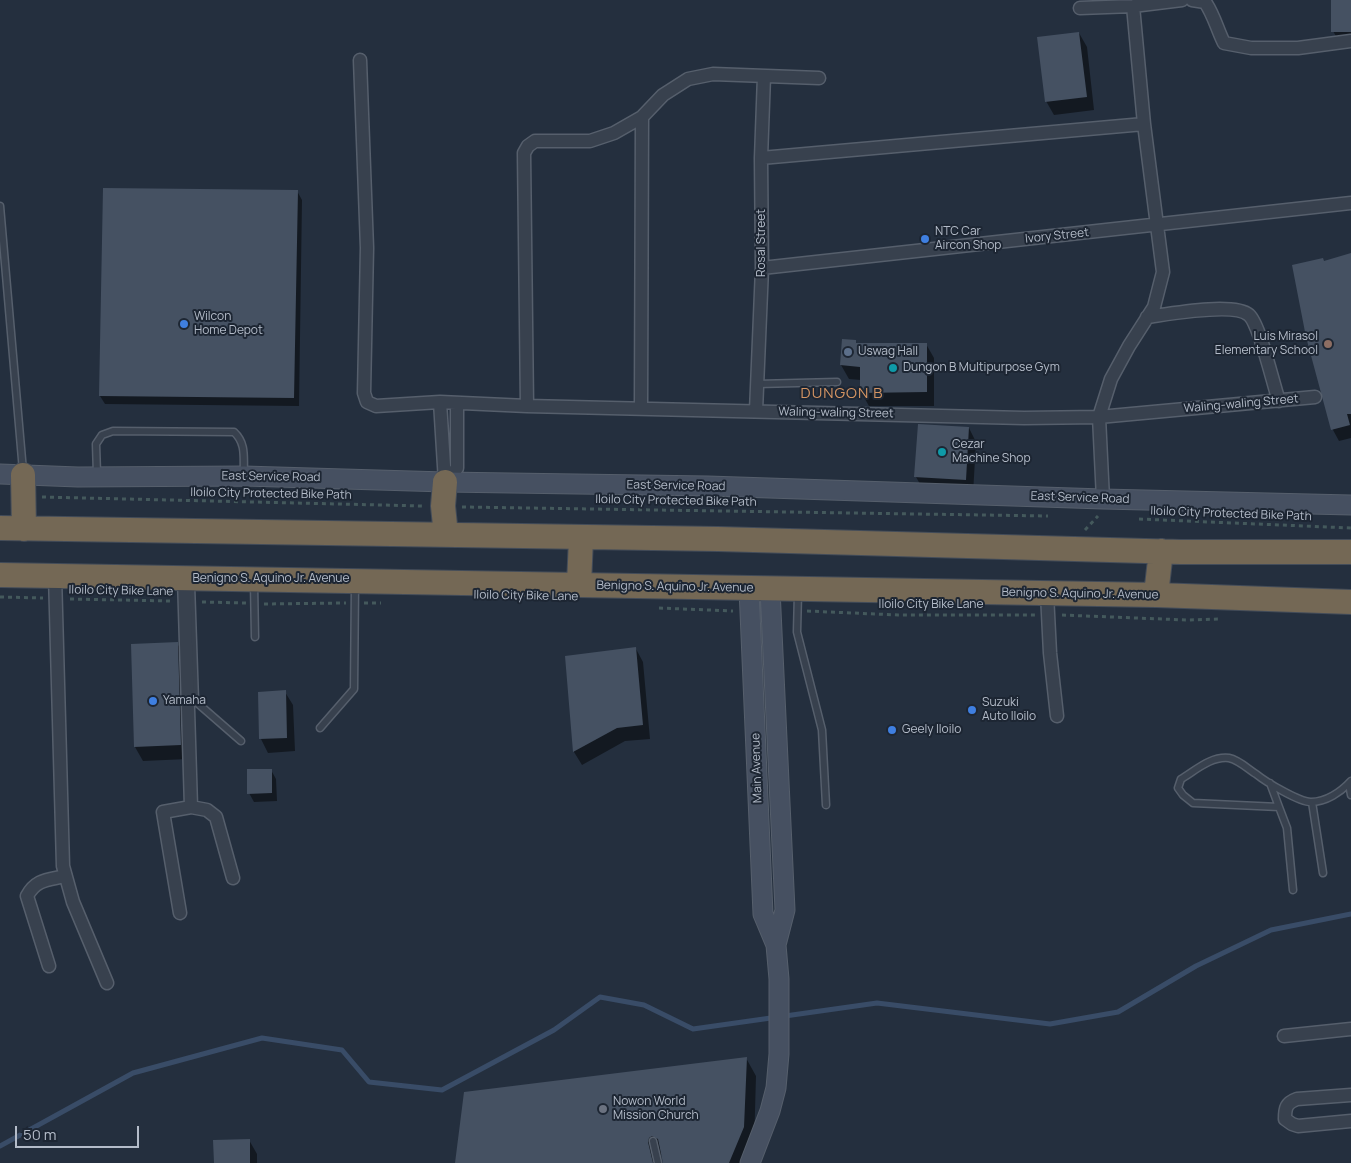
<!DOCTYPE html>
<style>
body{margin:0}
#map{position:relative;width:1351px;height:1163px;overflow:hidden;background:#242f3e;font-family:Manrope,sans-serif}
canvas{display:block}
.scale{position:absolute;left:15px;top:1126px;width:124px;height:22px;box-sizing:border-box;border:2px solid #b4bcc9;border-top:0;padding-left:6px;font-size:15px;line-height:18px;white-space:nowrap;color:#b4bcc9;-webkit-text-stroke:4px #1d2633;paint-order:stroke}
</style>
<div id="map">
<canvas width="1351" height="1163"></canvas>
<div class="scale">50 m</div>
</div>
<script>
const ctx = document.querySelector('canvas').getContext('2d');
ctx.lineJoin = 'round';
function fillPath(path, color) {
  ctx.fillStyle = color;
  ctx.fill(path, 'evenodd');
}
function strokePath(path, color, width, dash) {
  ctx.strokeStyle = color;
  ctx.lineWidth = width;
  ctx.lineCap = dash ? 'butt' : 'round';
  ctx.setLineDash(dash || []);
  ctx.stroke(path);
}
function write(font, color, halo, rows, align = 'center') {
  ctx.font = font + ' Manrope,sans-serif';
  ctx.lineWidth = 4;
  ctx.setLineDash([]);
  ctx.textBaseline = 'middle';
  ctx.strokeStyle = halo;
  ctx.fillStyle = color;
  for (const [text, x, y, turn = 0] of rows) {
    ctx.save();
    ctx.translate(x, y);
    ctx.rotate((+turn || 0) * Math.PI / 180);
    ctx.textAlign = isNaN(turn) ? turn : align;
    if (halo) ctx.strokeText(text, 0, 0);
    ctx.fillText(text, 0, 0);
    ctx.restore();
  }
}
fillPath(new Path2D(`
 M 1333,0 L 1351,0 L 1351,45 L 1341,45 L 1333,31 Z
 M 1079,33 L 1087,47 L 1094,110 L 1054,115 L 1046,101 Z
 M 297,191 L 302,200 L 299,406 L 105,404 L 100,396 Z
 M 1351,254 L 1351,438 L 1339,441 L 1333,430 L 1308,337 L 1324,262 Z
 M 855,341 L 857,344 L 926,344 L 934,358 L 934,406 L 869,406 L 861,392 L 861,380 L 849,379 L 841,365 Z
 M 969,428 L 976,442 L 973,494 L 924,491 L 916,477 Z
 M 177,643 L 185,657 L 188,759 L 143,761 L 135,747 Z
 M 636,649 L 643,662 L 650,739 L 625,741 L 582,765 L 574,752 L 567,657 Z
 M 285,692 L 293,705 L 295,751 L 268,753 L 261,739 Z
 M 271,770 L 276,779 L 277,801 L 254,802 L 249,793 Z
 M 746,1058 L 756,1076 L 754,1146 L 748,1163 L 664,1163 L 662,1154 L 658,1161 L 658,1163 L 458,1163 Z
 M 249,1140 L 257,1154 L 257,1163 L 215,1163 Z`), '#0007');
strokePath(new Path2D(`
 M 0,1146 L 133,1073 L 262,1038 L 342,1050 L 369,1082 L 442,1090 L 554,1030 L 600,997 L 644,1005 L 693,1029 L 877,1003 L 1050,1024 L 1118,1012 L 1196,966 L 1271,930 L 1351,914`), '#394c67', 5);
fillPath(new Path2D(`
 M 1331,0 L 1351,0 L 1351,32 L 1331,32 Z
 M 1079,32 L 1087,97 L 1045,102 L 1037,37 Z
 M 103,188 L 298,190 L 294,398 L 99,396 Z
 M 1351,253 L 1351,414 L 1347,414 L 1350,425 L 1331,430 L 1306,337 L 1292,265 L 1323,258 L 1324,261 Z
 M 842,339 L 856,340 L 856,343 L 927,343 L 927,392 L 860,393 L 860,367 L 840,365 Z
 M 918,424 L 969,427 L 966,480 L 914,477 Z
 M 178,642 L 181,745 L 134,747 L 131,644 Z
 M 636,647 L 643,725 L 617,728 L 573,752 L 565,656 Z
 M 286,690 L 287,738 L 259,739 L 258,692 Z
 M 247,769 L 272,769 L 272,793 L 247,794 Z
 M 747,1057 L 744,1127 L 729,1163 L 663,1163 L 658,1139 L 652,1136 L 649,1138 L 648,1142 L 653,1163 L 455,1163 L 464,1092 Z
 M 250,1139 L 250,1163 L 214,1163 L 213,1140 Z`), '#455162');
const lane = new Path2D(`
 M 0,206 L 23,471
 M 757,384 L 837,382
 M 97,474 L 96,444 L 102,435 L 113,431 L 234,432 C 247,444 243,459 244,475
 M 191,584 L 195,701 L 241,741
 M 254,584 L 255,637
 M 798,593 L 797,632 L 822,730 L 826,805
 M 320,728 L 354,689 L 355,586
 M 1270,783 L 1279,807 L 1193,803 L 1183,795 L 1178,788 L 1181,779 C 1196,770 1211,756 1229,758 C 1239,760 1248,769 1256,774 C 1266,782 1299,802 1311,802 C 1326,802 1341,792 1351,781
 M 1349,783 L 1351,795
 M 1312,802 L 1323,873
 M 1279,807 L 1287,828 L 1293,890
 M 653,1141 L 658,1163`);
const street = new Path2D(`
 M 1192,0 L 1205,2 C 1214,15 1217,29 1224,43 L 1251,48 L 1298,48 L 1351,41
 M 1080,8 L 1133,6 L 1182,0
 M 360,60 L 367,248 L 364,393 L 367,402 L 376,406 L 440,402 L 527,406 L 1024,418 L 1099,417 L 1315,397
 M 761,158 L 1144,124
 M 762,268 L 1351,203
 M 1147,317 C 1169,314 1234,302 1249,315 C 1260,325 1273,384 1279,401
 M 440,402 L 445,482
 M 527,406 L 524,153 L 528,146 L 535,141 L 590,141 L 614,133 L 642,117 L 663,95 L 688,79 L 713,74 L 819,78
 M 641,407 L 642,117
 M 756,411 L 762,268 L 761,158 L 764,76
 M 445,482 L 457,468 L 457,404
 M 1103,499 L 1099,417 L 1111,379 L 1129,346 L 1154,307 L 1163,272 L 1144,124 L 1133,6
 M 55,575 L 63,866 L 73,902 L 107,983
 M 184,578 L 191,807 L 207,810 L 216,817 L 233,878
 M 1047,594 L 1050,653 L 1057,716
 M 180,913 L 163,812 L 191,807
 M 49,966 L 27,896 C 36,879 48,880 65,876
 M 1284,1036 L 1351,1029
 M 1351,1095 L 1297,1099 C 1286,1103 1285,1108 1285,1119 L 1292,1124 L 1298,1126 L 1351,1121`);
const secondary = new Path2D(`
 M 0,474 L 78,477 L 244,476 L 445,482 L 708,486 L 1103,499 L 1351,505
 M 749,589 L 763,914 L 776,945 L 779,979 L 779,1054 L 776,1088 L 770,1111 L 750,1163
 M 770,589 L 785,910 L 776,945`);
const highway = new Path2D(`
 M 23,475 L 24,529
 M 445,482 L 443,506 L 446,535
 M 0,528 L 718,539 L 1181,552 L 1351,552
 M 0,575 L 1156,595 L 1351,602
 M 579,585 L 581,538
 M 1156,595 L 1161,551`);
strokePath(lane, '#565f6c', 9);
strokePath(street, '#565f6c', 15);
strokePath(secondary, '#565f6c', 21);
strokePath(highway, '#434c59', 26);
strokePath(new Path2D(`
 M 42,497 L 423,506
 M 462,507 L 1048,516
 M 1139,519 L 1351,528
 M 1085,530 L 1098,516
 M 0,597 L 43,598
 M 70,599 L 171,601
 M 202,602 L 246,603
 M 364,603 L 381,603
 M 264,604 L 346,603
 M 659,608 L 733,611
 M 807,611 L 898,615 L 1036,615
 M 1062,615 L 1186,620 L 1220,619`), '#44595c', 3, [4, 4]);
strokePath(lane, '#38414e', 6);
strokePath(street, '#38414e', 12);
strokePath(secondary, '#465061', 19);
strokePath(highway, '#746855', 24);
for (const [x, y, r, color] of [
 [925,239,5,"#3f7fe0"],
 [184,324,5,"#3f7fe0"],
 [1328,344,5,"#8d6e63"],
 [848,352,5,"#5c6f8a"],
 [893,368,5,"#0f9aa8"],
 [942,452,5,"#0f9aa8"],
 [153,701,5,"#3f7fe0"],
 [972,710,5,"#3f7fe0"],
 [892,730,5,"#3f7fe0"],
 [603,1109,5,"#6b7280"]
]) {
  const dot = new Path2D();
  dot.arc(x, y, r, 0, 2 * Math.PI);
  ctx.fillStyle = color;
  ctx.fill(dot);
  strokePath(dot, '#1d2633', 2);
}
write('12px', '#b4bcc9', '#1d2633', [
 ["NTC Car",935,232],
 ["Aircon Shop",935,246],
 ["Wilcon",194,317],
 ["Home Depot",194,331],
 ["Luis Mirasol",1318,337,"right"],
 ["Elementary School",1318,351,"right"],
 ["Uswag Hall",858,352],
 ["Dungon B Multipurpose Gym",903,368],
 ["Cezar",952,445],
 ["Machine Shop",952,459],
 ["Yamaha",163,701],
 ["Suzuki",982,703],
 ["Auto Iloilo",982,717],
 ["Geely Iloilo",902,730],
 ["Nowon World",613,1102],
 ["Mission Church",613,1116]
], 'left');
write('12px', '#b4bcc9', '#1d2633', [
 ["Ivory Street",1057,236,-6],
 ["Rosal Street",762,243,-90],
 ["Waling-waling Street",1241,404,-5],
 ["Waling-waling Street",836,413,1],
 ["East Service Road",271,477,1],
 ["East Service Road",676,486,1],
 ["Iloilo City Protected Bike Path",271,494,1],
 ["East Service Road",1080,498,2],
 ["Iloilo City Protected Bike Path",676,501,1],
 ["Iloilo City Protected Bike Path",1231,514,2],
 ["Benigno S. Aquino Jr. Avenue",271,579],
 ["Benigno S. Aquino Jr. Avenue",675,587,1],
 ["Iloilo City Bike Lane",121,591,1],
 ["Benigno S. Aquino Jr. Avenue",1080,594,1],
 ["Iloilo City Bike Lane",526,596,1],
 ["Iloilo City Bike Lane",931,605],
 ["Main Avenue",757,768,-92]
]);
ctx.letterSpacing = '1px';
write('15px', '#d59563', '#1d2633', [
 ["DUNGON B",842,394]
]);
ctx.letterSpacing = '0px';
</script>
